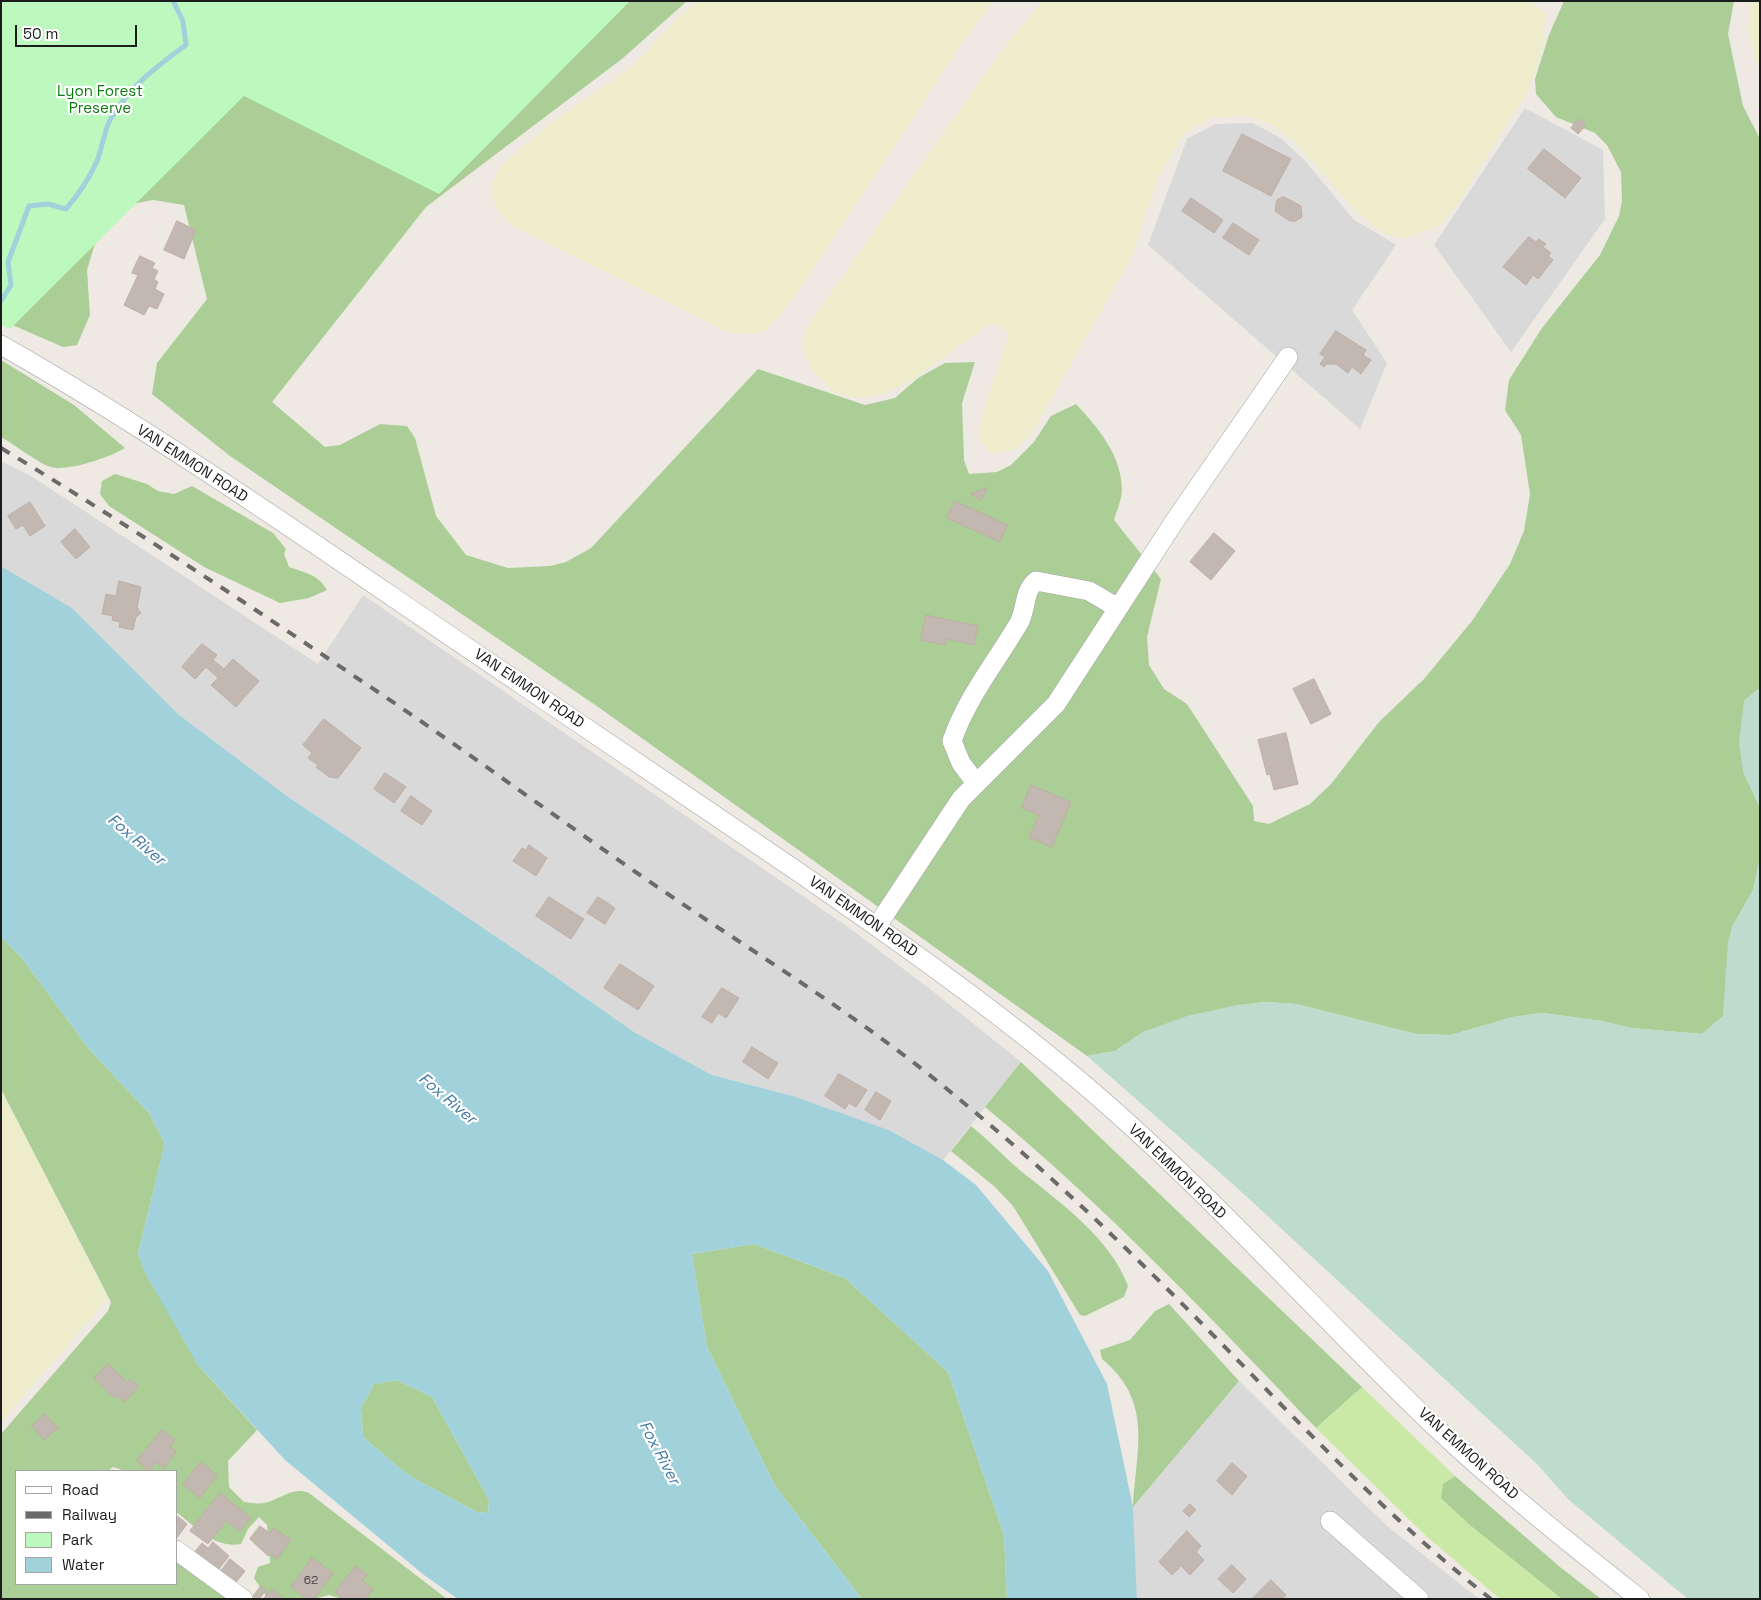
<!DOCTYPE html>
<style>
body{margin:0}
#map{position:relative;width:1761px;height:1600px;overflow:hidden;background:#eee9e2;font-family:"Space Grotesk",sans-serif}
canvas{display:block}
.frame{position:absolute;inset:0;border:2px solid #1c1c1c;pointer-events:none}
.legend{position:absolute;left:15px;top:1470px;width:162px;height:115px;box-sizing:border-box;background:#fff;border:1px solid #a4a4a4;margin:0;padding:6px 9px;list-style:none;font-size:15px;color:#1c1c1c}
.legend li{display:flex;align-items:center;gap:10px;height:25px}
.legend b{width:25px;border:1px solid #a4a4a4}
.scale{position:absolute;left:15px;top:25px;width:122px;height:22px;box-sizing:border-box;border:2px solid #1c1c1c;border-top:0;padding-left:6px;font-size:15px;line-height:18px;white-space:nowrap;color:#1c1c1c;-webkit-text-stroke:4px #fff;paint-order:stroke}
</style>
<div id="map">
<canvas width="1761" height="1600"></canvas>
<div class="frame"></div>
<ul class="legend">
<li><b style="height:6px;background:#fff"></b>Road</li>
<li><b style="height:6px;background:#6a6a6a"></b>Railway</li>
<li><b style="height:14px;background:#bdf9be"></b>Park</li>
<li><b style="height:14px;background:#a1d2dc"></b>Water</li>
</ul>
<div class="scale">50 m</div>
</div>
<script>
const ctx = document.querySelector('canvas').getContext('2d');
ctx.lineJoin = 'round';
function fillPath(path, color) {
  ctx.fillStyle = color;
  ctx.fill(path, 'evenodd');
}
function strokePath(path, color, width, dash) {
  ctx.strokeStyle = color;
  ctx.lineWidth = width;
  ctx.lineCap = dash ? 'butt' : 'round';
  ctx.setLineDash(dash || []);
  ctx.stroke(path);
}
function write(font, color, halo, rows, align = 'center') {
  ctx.font = font + ' "Space Grotesk",sans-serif';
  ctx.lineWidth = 4.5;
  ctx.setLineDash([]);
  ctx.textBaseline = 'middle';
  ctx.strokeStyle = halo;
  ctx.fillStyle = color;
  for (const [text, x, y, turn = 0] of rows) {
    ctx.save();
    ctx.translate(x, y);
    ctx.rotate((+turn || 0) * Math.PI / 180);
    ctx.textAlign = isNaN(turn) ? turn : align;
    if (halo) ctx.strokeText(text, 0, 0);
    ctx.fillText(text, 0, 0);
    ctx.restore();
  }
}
fillPath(new Path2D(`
 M 1525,108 L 1603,150 L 1605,219 L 1511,352 L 1434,245 Z
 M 1253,123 L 1282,139 L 1307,163 L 1353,219 L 1396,245 L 1352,310 L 1387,363 L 1360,429 L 1148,245 L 1187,139 L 1215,124 Z
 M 1,461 L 31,476 L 318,664 L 363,595 L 848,927 L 935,993 L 1021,1062 L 943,1160 L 889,1130 L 793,1096 L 712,1075 L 634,1032 L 550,973 L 287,796 L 178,714 L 72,608 L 1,566 Z
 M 1239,1381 L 1387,1526 L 1479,1599 L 1137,1599 L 1133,1507 Z`), '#dad9d9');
fillPath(new Path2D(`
 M 700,1 L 993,1 L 959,48 L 795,297 L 766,331 L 746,334 L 727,332 L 705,321 L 513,226 L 499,213 L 493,200 L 491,185 L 500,166 L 548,125 L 633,66 L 678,17 Z
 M 1042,1 L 1530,1 L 1545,14 L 1543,46 L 1528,91 L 1458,203 L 1439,226 L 1403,239 L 1381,232 L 1356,211 L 1295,142 L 1270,123 L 1243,115 L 1211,118 L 1184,134 L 1158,178 L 1131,259 L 1030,436 L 1014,450 L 991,453 L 980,440 L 980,421 L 1009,334 L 998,324 L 984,328 L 914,379 L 885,394 L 856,398 L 836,393 L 813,372 L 802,351 L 807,327 L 996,58 Z
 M 1751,1 L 1760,1 L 1760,69 L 1754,57 L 1748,31 Z
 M 1,1089 L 108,1299 L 1,1422 Z`), '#ededcc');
fillPath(new Path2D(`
 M 1362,1387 L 1455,1476 L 1443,1484 L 1471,1526 L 1562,1599 L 1500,1599 L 1426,1536 L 1316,1428 Z`), '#cbe9a6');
fillPath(new Path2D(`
 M 73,1 L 687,1 L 623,58 L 426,207 L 272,402 L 325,447 L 340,445 L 380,424 L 407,426 L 415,438 L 436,516 L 466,555 L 508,568 L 550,566 L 566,562 L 591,548 L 758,369 L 865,405 L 895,398 L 918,378 L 945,363 L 975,362 L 962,403 L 964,460 L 969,474 L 997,472 L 1011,465 L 1034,442 L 1051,416 L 1076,404 C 1098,428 1121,454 1122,489 C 1122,499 1117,510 1114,520 L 1161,579 L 1147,637 L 1149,665 L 1164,689 L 1187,704 L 1253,806 L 1254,821 L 1269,824 L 1310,804 L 1331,784 L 1379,722 L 1424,679 L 1472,621 L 1510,564 L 1524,531 L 1530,494 L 1521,435 L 1505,410 L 1509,380 L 1542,328 L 1600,255 L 1619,216 L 1622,201 L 1621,172 L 1607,145 L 1595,133 L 1556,117 L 1536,94 L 1535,79 L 1549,35 L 1564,1 L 1734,1 L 1728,34 L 1743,106 L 1760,139 L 1760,688 L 1744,701 L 1743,771 L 1760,808 L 1760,859 L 1753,890 L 1732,927 L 1723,1016 L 1702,1034 L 1631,1028 L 1602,1021 L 1542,1013 L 1513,1017 L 1451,1035 L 1416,1034 L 1296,1004 L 1265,1002 L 1233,1006 L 1143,1032 L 1115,1051 L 1087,1056 L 601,709 L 230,456 L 152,394 L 157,363 L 207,299 L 184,205 L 153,200 L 123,206 L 100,227 L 87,270 L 90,315 L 77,345 L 63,347 L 1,320 Z
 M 1,360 L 74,405 L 125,448 C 111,457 67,472 51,467 C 39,464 14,444 1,437 Z
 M 115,474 L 147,484 L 158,491 L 174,494 L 192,486 L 273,533 L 286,549 L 284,554 L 289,567 C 305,573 318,574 327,590 L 309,598 L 280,603 L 204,567 L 109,506 L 100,494 L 102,481 Z
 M 1,937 L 22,958 L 89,1049 L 148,1112 L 165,1143 L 138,1254 L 198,1365 L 257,1430 L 228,1461 L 229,1487 L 244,1502 C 250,1503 258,1504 264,1503 C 281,1500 291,1486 309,1493 L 447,1599 L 342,1599 L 329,1595 L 314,1599 L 268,1599 L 254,1578 L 258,1567 L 270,1563 L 267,1525 L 259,1517 L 248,1529 L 241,1544 C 215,1549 196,1527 176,1512 L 176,1471 L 125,1471 L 113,1467 L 108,1471 L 16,1471 L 16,1584 L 176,1584 L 176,1560 L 229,1599 L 1,1599 L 1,1434 L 108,1311 L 111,1302 L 1,1089 Z
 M 1021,1062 L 1362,1387 L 1316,1428 C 1210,1317 1104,1205 985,1107 Z
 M 971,1126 C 989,1140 1004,1157 1022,1172 C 1061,1203 1110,1238 1128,1286 L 1124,1297 L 1085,1316 L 1080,1315 L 1013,1206 L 995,1187 L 951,1151 Z
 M 754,1244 L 845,1278 L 948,1372 L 1004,1535 L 1007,1599 L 862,1599 L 775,1486 L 707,1347 L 692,1254 Z
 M 1169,1304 L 1239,1381 L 1133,1507 C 1136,1449 1154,1402 1102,1359 L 1100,1350 L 1130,1340 L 1155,1311 Z
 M 397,1380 L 432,1397 L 489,1500 L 488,1513 L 477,1512 L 408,1475 L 363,1437 L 361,1408 L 374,1384 Z
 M 1455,1476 L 1560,1567 L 1601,1599 L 1562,1599 L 1471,1526 L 1441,1498 L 1443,1484 Z`), '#aace96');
fillPath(new Path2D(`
 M 1760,688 L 1760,808 L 1743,771 L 1739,742 L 1744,701 Z
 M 1760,859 L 1760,1599 L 1688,1599 L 1568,1499 L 1538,1465 L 1235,1186 L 1087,1056 L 1115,1051 L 1143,1032 L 1187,1016 L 1233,1006 L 1265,1002 L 1296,1004 L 1416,1034 L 1451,1035 L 1513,1017 L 1542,1013 L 1602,1021 L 1631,1028 L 1702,1034 L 1723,1016 L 1728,943 L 1732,927 L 1753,890 Z`), '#bedccd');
fillPath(new Path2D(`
 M 1,1 L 630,1 L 439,194 L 244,96 L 10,329 L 1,325 Z`), '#bdf9be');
fillPath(new Path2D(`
 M 1,566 L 72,608 L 178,714 L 287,796 L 550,973 L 634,1032 L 712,1075 L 793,1096 L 889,1130 L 943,1160 L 976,1185 L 1048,1271 L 1107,1384 L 1133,1507 L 1137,1599 L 1007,1599 L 1004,1535 L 948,1372 L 845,1278 L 754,1244 L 692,1254 L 707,1347 L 775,1486 L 862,1599 L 458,1599 L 424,1575 L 285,1460 L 198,1365 L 145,1273 L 138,1254 L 165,1143 L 148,1112 L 89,1049 L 22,958 L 1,937 ZM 397,1380 L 432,1397 L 489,1500 L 488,1513 L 477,1512 L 408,1475 L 363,1437 L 361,1408 L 374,1384 Z`), '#a1d2dc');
strokePath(new Path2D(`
 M 1,301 L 11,285 L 8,262 L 29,206 L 48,204 L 66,209 C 79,194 89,179 97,161 C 102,148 104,132 110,120 C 128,88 157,66 186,45 L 183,21 L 173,1`), '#a1d2dc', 5);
const building = new Path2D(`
 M 1579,119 L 1586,125 L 1578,134 L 1571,128 Z
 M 1242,134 L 1291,159 L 1271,196 L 1223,171 Z
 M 1544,149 L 1581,178 L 1565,198 L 1528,169 Z
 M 1284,197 L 1301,206 L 1302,217 L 1296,221 L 1290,221 L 1275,211 L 1277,200 Z
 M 1191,198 L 1223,220 L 1214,233 L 1182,211 Z
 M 177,221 L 196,230 L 184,259 L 164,250 Z
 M 1233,223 L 1259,240 L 1249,255 L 1223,238 Z
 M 1529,237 L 1536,242 L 1539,239 L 1546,244 L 1543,247 L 1551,253 L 1548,256 L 1553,260 L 1538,279 L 1533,275 L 1526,285 L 1503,267 Z
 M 140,256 L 155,263 L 152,268 L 158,271 L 154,279 L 158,282 L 155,289 L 164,294 L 157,309 L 149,306 L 144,315 L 124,305 L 138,275 L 132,273 Z
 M 1336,331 L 1366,350 L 1363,355 L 1371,360 L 1361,374 L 1352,367 L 1348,373 L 1336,364 L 1326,364 L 1324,367 L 1320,364 L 1325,357 L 1320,354 Z
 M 987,488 L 982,500 L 971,494 Z
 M 955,501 L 1007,525 L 1000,542 L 947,518 Z
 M 30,502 L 45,526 L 30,536 L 23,525 L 16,529 L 8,516 Z
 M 75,529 L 90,547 L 76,559 L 61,542 Z
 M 1214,533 L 1235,551 L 1211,580 L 1190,562 Z
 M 119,581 L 141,587 L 137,608 L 141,613 L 136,617 L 133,630 L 119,627 L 120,622 L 112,620 L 113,616 L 102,614 L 106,594 L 116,596 Z
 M 926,615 L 978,626 L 974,645 L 947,639 L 945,645 L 921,640 Z
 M 202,644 L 217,655 L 213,660 L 224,669 L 233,659 L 259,681 L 236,707 L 211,685 L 218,678 L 206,667 L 195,679 L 182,667 Z
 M 1314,679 L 1331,714 L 1311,724 L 1293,689 Z
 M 324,719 L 361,748 L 338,778 L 329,777 L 316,767 L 318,765 L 308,758 L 312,753 L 303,745 Z
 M 1286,733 L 1298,784 L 1274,790 L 1270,774 L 1267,775 L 1258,740 Z
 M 385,773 L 406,787 L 394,803 L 374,789 Z
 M 1031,785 L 1071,802 L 1052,847 L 1029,837 L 1039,815 L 1022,808 Z
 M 411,796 L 432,811 L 422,825 L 401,811 Z
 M 529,845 L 547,858 L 536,876 L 513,861 L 522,848 L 526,850 Z
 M 549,897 L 584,919 L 571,939 L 536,916 Z
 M 598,897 L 615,908 L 605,924 L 587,913 Z
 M 620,964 L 654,986 L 638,1010 L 604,988 Z
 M 722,988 L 739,998 L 726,1018 L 718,1013 L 712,1023 L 702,1017 Z
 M 752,1047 L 778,1063 L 768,1079 L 743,1062 Z
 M 839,1074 L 867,1090 L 856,1107 L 849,1103 L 845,1109 L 825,1096 Z
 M 876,1092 L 891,1101 L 880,1120 L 865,1110 Z
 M 108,1364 L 127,1382 L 131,1379 L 139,1387 L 124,1402 L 117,1395 L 114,1398 L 94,1378 Z
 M 45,1414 L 58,1428 L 44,1440 L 32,1426 Z
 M 162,1430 L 175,1440 L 170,1446 L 176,1451 L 164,1468 L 156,1462 L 149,1471 L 137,1461 Z
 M 201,1462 L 217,1475 L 200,1498 L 183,1484 Z
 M 1232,1463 L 1247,1476 L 1232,1495 L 1217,1481 Z
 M 220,1493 L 251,1518 L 240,1531 L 226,1521 L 208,1544 L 190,1531 Z
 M 1190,1504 L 1196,1510 L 1189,1517 L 1183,1511 Z
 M 176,1515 L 187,1524 L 176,1539 Z
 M 260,1526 L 270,1533 L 274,1528 L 291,1540 L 277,1559 L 270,1554 L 268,1556 L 250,1539 Z
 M 1187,1531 L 1201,1546 L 1196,1552 L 1204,1560 L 1190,1575 L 1181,1566 L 1172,1575 L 1159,1562 Z
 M 213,1542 L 229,1556 L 215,1574 L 192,1555 L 202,1543 L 208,1548 Z
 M 312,1558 L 333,1573 L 314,1599 L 307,1599 L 291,1587 Z
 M 230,1559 L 245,1571 L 233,1586 L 218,1575 Z
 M 1232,1565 L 1246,1579 L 1233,1593 L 1218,1579 Z
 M 356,1566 L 367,1575 L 362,1581 L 373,1589 L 365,1599 L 343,1599 L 335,1592 Z
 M 1271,1580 L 1286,1595 L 1282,1599 L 1252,1599 Z
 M 261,1586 L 266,1590 L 259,1599 L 253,1599 L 252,1598 Z
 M 271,1589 L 284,1599 L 264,1599 Z`);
fillPath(building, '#c2b8b1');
strokePath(building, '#bfaea4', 1);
const minor = new Path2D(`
 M 1,345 C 181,447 352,571 524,686 C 613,746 702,807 791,867 C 888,934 984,1001 1075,1077 C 1203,1184 1313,1310 1433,1425 C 1499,1487 1569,1543 1640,1599
 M 976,783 L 961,763 L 952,741 C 966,699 996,662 1019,623 C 1027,608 1023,592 1036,581 L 1089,591 L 1118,608
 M 877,926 L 961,799 L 1056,704 L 1176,519 L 1288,357
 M 1330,1521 L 1419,1599
 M 176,1550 L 243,1599`);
strokePath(minor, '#a3a3a3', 20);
strokePath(minor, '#fff', 19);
strokePath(new Path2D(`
 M 1,448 C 123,522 242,600 360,680 C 455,743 547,811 640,875 C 747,949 859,1015 959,1099 C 1025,1153 1088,1211 1149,1271 C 1262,1381 1366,1501 1491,1599`), '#6a6a6a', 4, [10, 10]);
write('12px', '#464341', null, [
 ["62",311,1581]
]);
write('15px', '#0a7a0d', '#fff', [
 ["Lyon Forest",100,92],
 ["Preserve",100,109]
]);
write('15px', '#1c1c1c', '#fff', [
 ["VAN EMMON ROAD",192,464,33],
 ["VAN EMMON ROAD",529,689,34],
 ["VAN EMMON ROAD",863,917,35],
 ["VAN EMMON ROAD",1177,1172,44],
 ["VAN EMMON ROAD",1468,1454,42]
]);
write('italic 16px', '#457aa4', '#fff', [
 ["Fox River",136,840,40],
 ["Fox River",447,1099,40],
 ["Fox River",659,1453,62]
]);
</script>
